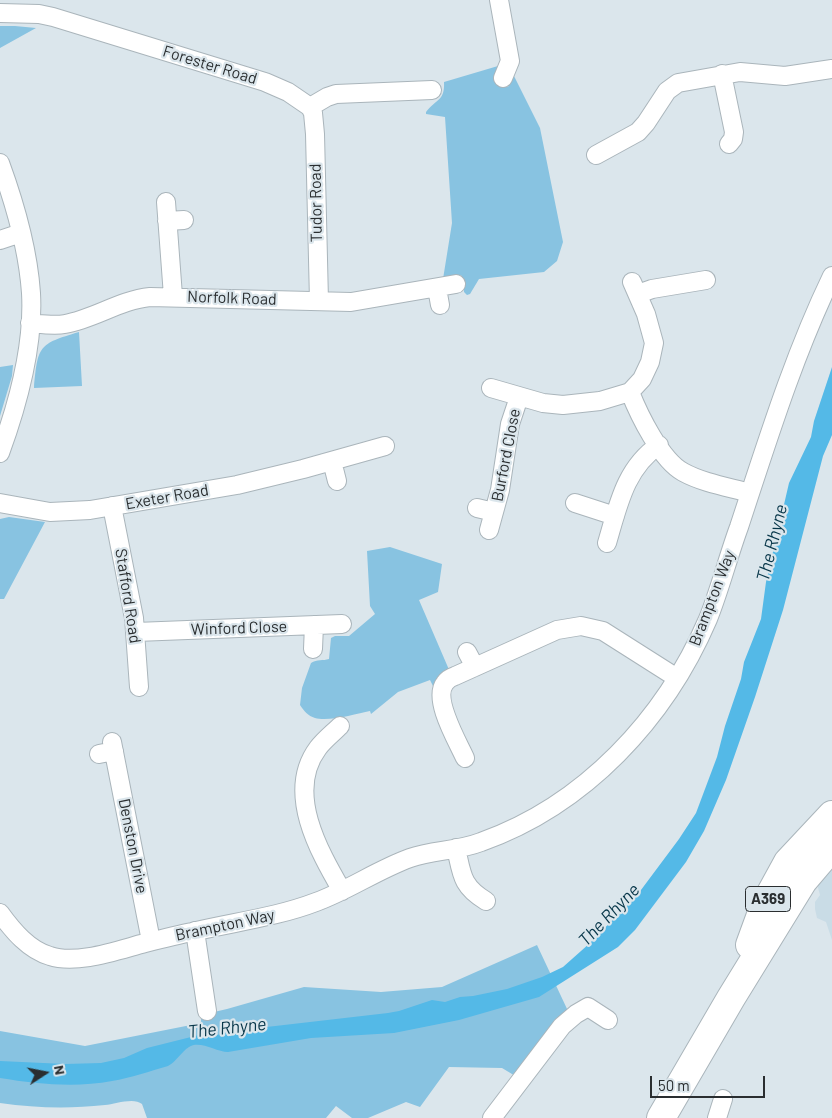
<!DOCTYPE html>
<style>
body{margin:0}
#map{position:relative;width:832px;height:1118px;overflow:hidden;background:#dbe6ec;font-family:Barlow,sans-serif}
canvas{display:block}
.north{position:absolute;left:20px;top:1048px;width:50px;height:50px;-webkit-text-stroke:4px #dbe6ec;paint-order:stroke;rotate:79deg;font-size:14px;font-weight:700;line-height:20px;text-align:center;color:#2a2e30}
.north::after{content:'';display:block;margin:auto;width:18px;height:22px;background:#2a2e30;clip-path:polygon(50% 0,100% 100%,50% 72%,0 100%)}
.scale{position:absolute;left:650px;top:1076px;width:115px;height:22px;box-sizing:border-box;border:2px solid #2a2e30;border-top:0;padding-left:6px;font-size:15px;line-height:18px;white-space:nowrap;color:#2a2e30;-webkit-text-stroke:4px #dbe6ec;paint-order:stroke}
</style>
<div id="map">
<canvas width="832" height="1118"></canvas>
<div class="north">N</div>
<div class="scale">50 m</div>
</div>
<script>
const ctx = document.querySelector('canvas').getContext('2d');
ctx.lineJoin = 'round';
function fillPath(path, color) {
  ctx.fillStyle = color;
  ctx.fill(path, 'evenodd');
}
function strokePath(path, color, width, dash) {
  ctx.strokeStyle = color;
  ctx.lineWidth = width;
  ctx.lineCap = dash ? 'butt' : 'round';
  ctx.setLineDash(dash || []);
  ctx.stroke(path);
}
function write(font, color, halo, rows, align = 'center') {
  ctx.font = font + ' Barlow,sans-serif';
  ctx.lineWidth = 4.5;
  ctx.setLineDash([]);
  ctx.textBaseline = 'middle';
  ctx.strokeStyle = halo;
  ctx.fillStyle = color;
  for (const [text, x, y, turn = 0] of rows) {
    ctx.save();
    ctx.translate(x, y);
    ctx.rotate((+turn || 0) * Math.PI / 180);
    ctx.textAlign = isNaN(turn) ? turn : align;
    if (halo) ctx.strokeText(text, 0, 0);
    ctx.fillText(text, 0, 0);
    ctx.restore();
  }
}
fillPath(new Path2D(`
 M 832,858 L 832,940 L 826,922 L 817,918 L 815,909 L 815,902 L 820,895 L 817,884 Z`), '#c9dce6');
fillPath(new Path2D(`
 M 0,26 L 15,26 L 36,28 L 0,48 Z
 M 498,66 L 499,85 L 508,87 L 512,77 L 514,76 L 540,128 L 563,242 L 557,261 L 544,272 L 479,279 L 470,294 L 467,295 L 464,292 L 464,282 L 461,275 L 457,275 L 443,279 L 452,223 L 445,117 L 426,114 L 426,112 C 436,99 445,101 444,82 Z
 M 79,332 L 82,386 L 34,388 C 38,346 38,344 79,332 Z
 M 13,365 L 12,376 L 0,416 L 0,367 Z
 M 9,517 L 45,522 L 4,599 L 0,599 L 0,519 Z
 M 390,547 L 442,564 L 438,592 L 419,600 L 450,672 L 434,688 L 430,680 L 398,692 L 371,714 L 370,711 C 356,714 328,722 315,718 C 308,716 304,711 300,705 L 302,688 L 311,663 C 317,659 323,661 329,659 L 331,638 L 335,636 L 349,636 L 375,614 L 370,606 L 367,551 Z
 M 537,945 L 568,1011 L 517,1077 L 502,1068 L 449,1067 L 420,1107 L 406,1102 L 368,1118 L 352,1118 L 336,1106 L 326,1118 L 147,1118 L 142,1104 C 134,1097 115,1104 105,1105 C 69,1109 35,1108 0,1103 L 0,1031 L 85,1046 L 201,1023 L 201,1015 L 227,1009 L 304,987 L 381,992 L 442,987 Z`), '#88c3e1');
fillPath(new Path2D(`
 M 832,367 L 832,435 L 823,456 L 783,610 L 755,697 L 726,780 L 704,831 L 686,862 L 635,930 L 618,947 L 539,997 L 459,1020 L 394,1033 L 311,1038 L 228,1052 C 216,1052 200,1040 189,1047 C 181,1052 177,1061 168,1066 C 150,1071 131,1078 112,1081 C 75,1088 37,1084 0,1078 L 0,1061 L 65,1064 L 101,1063 L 124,1058 L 147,1048 L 207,1033 L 217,1035 L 232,1031 L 388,1013 L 399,1011 L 432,1000 L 445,1002 L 460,997 L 473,996 L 507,989 L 542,977 L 563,967 L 590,943 L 638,894 L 679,839 L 696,813 L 717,757 L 725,726 L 741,679 L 744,662 L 761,619 L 766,582 L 789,483 L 811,437 L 814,421 Z`), '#54b9e7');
const minor = new Path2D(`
 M 499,0 L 510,61 L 503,78
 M 0,13 L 39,14 L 53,17 L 265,82 L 288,92 L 310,107 L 327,97 L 336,94 L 432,90
 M 722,74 L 734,132 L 733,139 L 729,144
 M 310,107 L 313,113 L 315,134 L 319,301
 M 596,155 L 638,132 L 646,123 L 667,91 L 678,83 L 740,72 L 785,76 L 832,69
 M 0,163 C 15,204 28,249 31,293 C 34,346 18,404 0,453
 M 166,202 L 173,296
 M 167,221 L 184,220
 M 0,240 L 21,233
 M 437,288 L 440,305
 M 638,294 L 652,289 L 706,280
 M 30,323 C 41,324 54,326 65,324 C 94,319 120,300 150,297 L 351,302 L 456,284
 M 491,388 L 543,403 L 563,405 L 600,401 L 630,392 L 642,379 L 650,362 L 654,343 L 646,314 L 632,282
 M 630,392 C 639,415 661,460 683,472 C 703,483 728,487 750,493
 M 332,461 L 337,481
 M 0,503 L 50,512 L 90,510 L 237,485 L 303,469 L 385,446
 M 575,503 L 615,516
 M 112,506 L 134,618 L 139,687
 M 477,508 L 494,512
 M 489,530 L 500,490 L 510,424 L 519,397
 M 607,543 C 618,506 625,468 659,445
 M 136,632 L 342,624
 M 313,649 L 314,625
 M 467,652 L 475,667
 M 340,726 C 333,733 324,740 318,748 C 285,792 319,851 342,891
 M 112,742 L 151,941
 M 99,754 L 114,751
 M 465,758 C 458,742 432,699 445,683 C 447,680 452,677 455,676 L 557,630 L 581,626 L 603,631 L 677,678
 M 456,848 C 462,874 461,886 486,901
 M 0,913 C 13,931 29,950 50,956 C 77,965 118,950 145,943 C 161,939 177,935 192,932 C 234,922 277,917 316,902 C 349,890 377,870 410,858 C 433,850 458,851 481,842 C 585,805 665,719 708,619 C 720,589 728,557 739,527 C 767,442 793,357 832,276
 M 195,931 L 207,1011
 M 492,1118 L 562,1026 L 576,1014 L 588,1007 L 608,1020
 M 717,1118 L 723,1099`);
const primary = new Path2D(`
 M 750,945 L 765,904 L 788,862 L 832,815
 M 661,1118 L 731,998 L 803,881 L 832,847`);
strokePath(minor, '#aab5bb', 20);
strokePath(primary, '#aab5bb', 30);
strokePath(minor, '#fff', 18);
strokePath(primary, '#fff', 28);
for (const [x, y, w] of [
 [768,899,45]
]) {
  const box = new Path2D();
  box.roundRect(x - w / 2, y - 12.5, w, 25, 4);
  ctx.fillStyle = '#dbe6ec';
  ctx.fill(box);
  strokePath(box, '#2a2e30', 1);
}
write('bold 15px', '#2a2e30', null, [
 ["A369",768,899]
]);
write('16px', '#2a2e30', '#dbe6ec', [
 ["Forester Road",210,65,17],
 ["Tudor Road",316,203,-91],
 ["Norfolk Road",232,298,2],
 ["Burford Close",506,455,-79],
 ["Exeter Road",167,497,-10],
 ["Stafford Road",128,596,81],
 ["Brampton Way",712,598,-69],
 ["Winford Close",239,628,-2],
 ["Denston Drive",133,846,79],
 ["Brampton Way",225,925,-12]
]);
write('italic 18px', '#073649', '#dbe6ec', [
 ["The Rhyne",772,543,-76],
 ["The Rhyne",609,915,-46],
 ["The Rhyne",227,1028,-6]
]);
</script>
